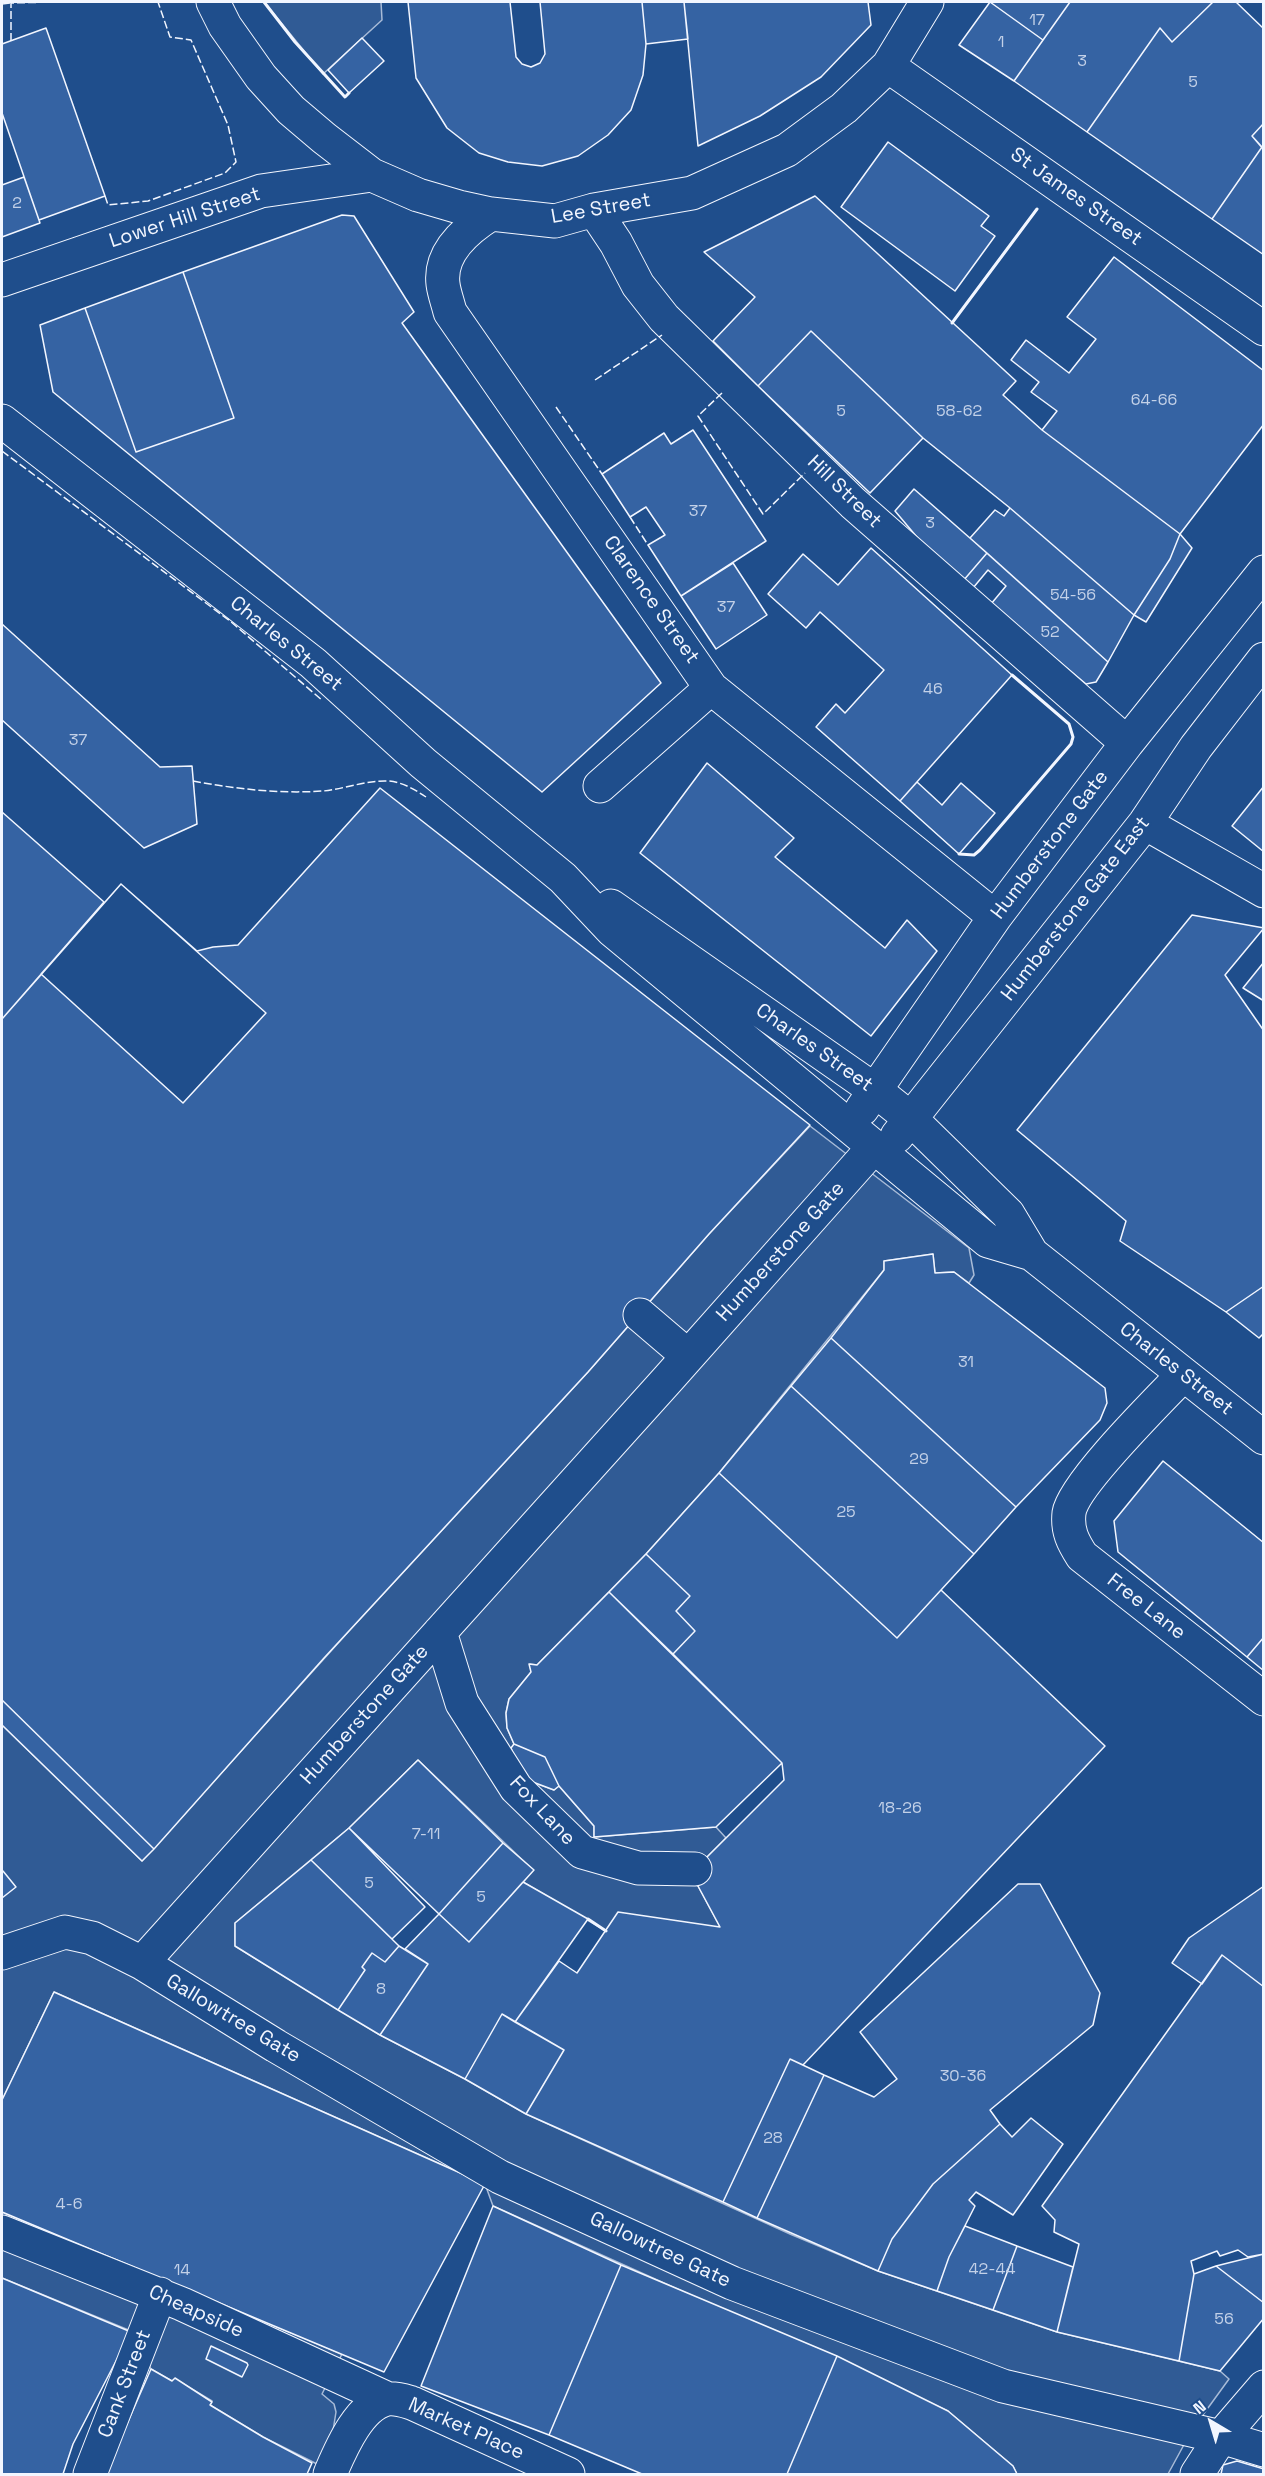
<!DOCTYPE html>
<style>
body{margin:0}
#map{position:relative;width:1265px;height:2476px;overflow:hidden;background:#1f4e8c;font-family:"Space Grotesk",sans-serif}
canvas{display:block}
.frame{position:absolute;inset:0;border:3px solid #f2f6ff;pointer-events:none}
.north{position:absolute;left:1181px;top:2392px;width:60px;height:60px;-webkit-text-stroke:4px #1f4e8c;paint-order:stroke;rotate:322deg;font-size:16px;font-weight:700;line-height:24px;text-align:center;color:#f2f6ff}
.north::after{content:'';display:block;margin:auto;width:21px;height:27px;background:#f2f6ff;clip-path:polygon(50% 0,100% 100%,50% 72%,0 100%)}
</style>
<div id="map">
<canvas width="1265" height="2476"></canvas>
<div class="frame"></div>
<div class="north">N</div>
</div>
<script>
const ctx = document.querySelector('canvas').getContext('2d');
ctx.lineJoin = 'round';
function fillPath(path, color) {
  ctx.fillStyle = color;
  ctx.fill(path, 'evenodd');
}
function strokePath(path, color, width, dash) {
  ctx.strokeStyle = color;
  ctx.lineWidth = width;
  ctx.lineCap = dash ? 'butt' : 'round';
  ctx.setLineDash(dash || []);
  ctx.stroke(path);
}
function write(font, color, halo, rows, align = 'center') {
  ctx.font = font + ' "Space Grotesk",sans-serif';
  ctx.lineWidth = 4.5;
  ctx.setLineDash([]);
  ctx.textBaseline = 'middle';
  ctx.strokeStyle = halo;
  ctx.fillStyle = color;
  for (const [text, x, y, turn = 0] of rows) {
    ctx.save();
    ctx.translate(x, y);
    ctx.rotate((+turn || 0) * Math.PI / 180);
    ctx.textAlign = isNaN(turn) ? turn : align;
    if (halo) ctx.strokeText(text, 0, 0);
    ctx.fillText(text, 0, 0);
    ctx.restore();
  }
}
const built = new Path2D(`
 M 264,2 L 381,2 L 382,20 L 323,74 Z
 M 810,1126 L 969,1248 L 974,1275 L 969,1283 L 954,1272 L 935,1273 L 933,1254 L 884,1261 L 884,1270 L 719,1473 L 646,1554 L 537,1665 L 530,1664 L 531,1672 L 509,1699 L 506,1713 L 507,1728 L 514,1744 L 511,1749 L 522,1778 L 554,1790 L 559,1786 L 594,1826 L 594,1837 L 716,1827 L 726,1838 L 691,1873 L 720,1927 L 606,1931 L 523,1882 L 533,1870 L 418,1760 L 349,1828 L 235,1923 L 235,1946 L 380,2035 L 465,2079 L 526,2114 L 790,2234 L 878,2271 L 1057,2332 L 1220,2371 L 1229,2379 L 1192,2430 L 1168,2474 L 1017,2474 L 1013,2466 L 948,2411 L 493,2206 L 485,2184 L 54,1992 L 2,2100 L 2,1725 L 142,1861 L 349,1631 L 588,1372 L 709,1234 Z
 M 2,2212 L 342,2354 L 322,2394 L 334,2404 L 336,2412 L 332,2437 L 321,2466 L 263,2437 L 210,2405 L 212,2401 L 175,2379 L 172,2381 L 151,2369 L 131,2331 L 2,2278 Z`);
fillPath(built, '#305b95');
strokePath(built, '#a8bbd7', 1.5);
const building = new Path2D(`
 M 408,2 L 510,2 L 516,57 L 522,64 L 531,67 L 540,63 L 545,54 L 540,2 L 642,2 L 646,44 L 643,75 L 631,110 L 608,135 L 578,156 L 542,166 L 508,162 L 479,153 L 447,128 L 416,78 Z
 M 642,2 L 684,2 L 688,39 L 646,44 Z
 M 684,2 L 868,2 L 871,25 L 821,77 L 760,116 L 698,146 Z
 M 990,2 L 1043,40 L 1014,81 L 959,45 Z
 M 990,2 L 1070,2 L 1043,40 Z
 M 1070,2 L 1213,2 L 1172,42 L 1160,28 L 1087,132 L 1014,81 Z
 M 1213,2 L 1236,2 L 1264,29 L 1264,123 L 1252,136 L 1262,147 L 1212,219 L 1087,132 L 1160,28 L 1172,42 Z
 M 46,28 L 105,196 L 39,220 L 2,113 L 2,44 Z
 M 362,38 L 384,61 L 349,93 L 328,70 Z
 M 1264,123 L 1264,150 L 1252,136 Z
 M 888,142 L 989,216 L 981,226 L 995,236 L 955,291 L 841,207 Z
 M 1262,147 L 1264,150 L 1264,255 L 1212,219 Z
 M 24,177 L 40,223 L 2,237 L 2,185 Z
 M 815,196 L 1016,381 L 1003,395 L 1042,430 L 1180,534 L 1170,559 L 1134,615 L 1010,508 L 923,438 L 811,331 L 758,386 L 713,341 L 755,297 L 704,252 Z
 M 342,215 L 354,216 L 414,312 L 402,323 L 661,683 L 542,792 L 53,392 L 40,325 L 85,308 L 136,452 L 234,418 L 183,272 Z
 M 1114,257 L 1264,371 L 1264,424 L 1180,534 L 1042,430 L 1057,411 L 1031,392 L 1039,382 L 1011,360 L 1026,340 L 1069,373 L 1096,339 L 1067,317 Z
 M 183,272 L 234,418 L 136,452 L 85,308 Z
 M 811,331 L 923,438 L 870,493 L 758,386 Z
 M 693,430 L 766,541 L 681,596 L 648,545 L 665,535 L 646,507 L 630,517 L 602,474 L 664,433 L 671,444 Z
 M 914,489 L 987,553 L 963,581 L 927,549 L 895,511 Z
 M 1010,508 L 1134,615 L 1108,662 L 970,538 L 995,510 L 1004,516 Z
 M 1180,534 L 1192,548 L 1146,622 L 1134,615 L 1170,559 Z
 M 871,548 L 1012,675 L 900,801 L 816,727 L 836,704 L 845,713 L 884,670 L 820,612 L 806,628 L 768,594 L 803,554 L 838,585 Z
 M 987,553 L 1108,662 L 1096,682 L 1086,684 L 991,604 L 1006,586 L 988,570 L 973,588 L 963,581 Z
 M 733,563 L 767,615 L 716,649 L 681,596 Z
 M 2,624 L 160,767 L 192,766 L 197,824 L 144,848 L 2,720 Z
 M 707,763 L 794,838 L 775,857 L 885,948 L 907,920 L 937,951 L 871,1036 L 640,853 Z
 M 917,782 L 942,805 L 961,783 L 995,813 L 959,854 L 900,801 Z
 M 1264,786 L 1264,852 L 1232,826 Z
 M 380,788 L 810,1125 L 709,1234 L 588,1372 L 324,1658 L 154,1849 L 2,1700 L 2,1019 L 121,884 L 197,951 L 213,947 L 238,945 Z
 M 2,812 L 104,902 L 2,1019 Z
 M 121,884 L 266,1013 L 183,1103 L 41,974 Z
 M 1192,915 L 1264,928 L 1225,975 L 1264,1031 L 1264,1286 L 1226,1312 L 1120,1241 L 1126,1221 L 1017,1130 Z
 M 1264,962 L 1264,1001 L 1243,988 Z
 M 933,1254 L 935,1273 L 954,1272 L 1105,1388 L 1107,1403 L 1100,1420 L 1016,1507 L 831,1338 L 884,1270 L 884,1261 Z
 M 1264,1286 L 1264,1333 L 1259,1338 L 1226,1312 Z
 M 831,1338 L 1016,1507 L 974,1554 L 791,1386 Z
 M 791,1386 L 974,1554 L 897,1638 L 719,1473 Z
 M 1163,1461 L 1264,1543 L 1264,1637 L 1247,1657 L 1118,1552 L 1114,1521 Z
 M 719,1473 L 897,1638 L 941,1590 L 1105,1746 L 803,2065 L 790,2059 L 723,2202 L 526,2114 L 564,2050 L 515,2022 L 559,1961 L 577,1973 L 618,1912 L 720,1927 L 691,1873 L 784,1780 L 782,1763 L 673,1654 L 695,1631 L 676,1611 L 690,1596 L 646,1554 Z
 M 646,1554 L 690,1596 L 676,1611 L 695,1631 L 673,1654 L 609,1592 Z
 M 609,1592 L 782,1763 L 716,1827 L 594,1837 L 594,1826 L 559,1786 L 545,1757 L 514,1744 L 507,1728 L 506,1713 L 509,1699 L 531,1672 L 529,1664 L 537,1665 Z
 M 1264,1637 L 1264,1671 L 1247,1657 Z
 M 2,1700 L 154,1849 L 142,1861 L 2,1725 Z
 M 514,1744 L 545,1757 L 559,1786 L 554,1790 L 522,1778 L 511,1748 Z
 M 418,1760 L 503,1843 L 439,1914 L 349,1828 Z
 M 349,1828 L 425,1907 L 392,1939 L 311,1860 Z
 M 503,1843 L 534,1870 L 469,1942 L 439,1914 Z
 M 311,1860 L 399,1946 L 385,1962 L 372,1953 L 362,1967 L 365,1970 L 338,2010 L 235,1946 L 235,1923 Z
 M 3,1871 L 16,1887 L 2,1898 L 2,1872 Z
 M 523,1882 L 588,1919 L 515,2022 L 502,2014 L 465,2079 L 380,2035 L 428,1964 L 405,1949 L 439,1914 L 469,1942 Z
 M 1018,1884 L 1040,1884 L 1100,1993 L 1093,2025 L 990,2110 L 1000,2124 L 933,2184 L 892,2239 L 878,2271 L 757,2218 L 824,2075 L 874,2097 L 897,2079 L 860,2032 Z
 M 1264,1886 L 1264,1987 L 1222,1955 L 1202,1984 L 1172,1963 L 1189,1938 Z
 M 399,1946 L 428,1964 L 380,2035 L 338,2010 L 365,1970 L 362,1967 L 372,1953 L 385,1962 Z
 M 1222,1955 L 1264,1987 L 1264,2254 L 1248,2257 L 1238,2250 L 1220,2256 L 1217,2251 L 1191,2261 L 1194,2274 L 1179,2361 L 1057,2332 L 1079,2244 L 1054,2232 L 1055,2220 L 1042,2206 Z
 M 54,1992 L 485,2184 L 384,2372 L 2,2212 L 2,2100 Z
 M 502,2014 L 564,2050 L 526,2114 L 465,2079 Z
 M 790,2059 L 824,2075 L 757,2218 L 723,2202 Z
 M 1031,2118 L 1063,2144 L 1013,2215 L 976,2192 L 969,2200 L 975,2206 L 949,2257 L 937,2291 L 878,2271 L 892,2239 L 933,2184 L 1000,2124 L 1012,2137 Z
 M 493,2206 L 621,2265 L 549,2435 L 421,2386 Z
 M 965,2226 L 1017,2246 L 993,2310 L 937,2291 L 949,2257 Z
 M 1017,2246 L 1073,2267 L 1057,2332 L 993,2310 Z
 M 1264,2254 L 1264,2303 L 1216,2266 Z
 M 621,2265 L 837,2356 L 787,2474 L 642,2474 L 549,2435 Z
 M 1216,2266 L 1264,2303 L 1264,2318 L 1220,2371 L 1179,2361 L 1194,2274 Z
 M 2,2278 L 131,2332 L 73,2444 L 63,2474 L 2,2474 Z
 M 211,2346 L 247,2363 L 248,2365 L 242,2377 L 206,2359 Z
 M 837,2356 L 948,2411 L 1013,2466 L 1017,2474 L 787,2474 Z
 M 151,2369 L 172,2381 L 175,2378 L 212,2402 L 210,2405 L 263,2437 L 312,2463 L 307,2474 L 105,2474 Z
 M 1237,2461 L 1264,2469 L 1264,2474 L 1221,2474 L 1223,2465 Z`);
fillPath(building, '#3563a3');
strokePath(building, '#f2f6ff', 1.5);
const street = new Path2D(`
 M 213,2 L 225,26 L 261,77 L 291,110 L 324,138 L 372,175 L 418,195 L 459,207 L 491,214 L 555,221 L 594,210 L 692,193 L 787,150 L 844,108 L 888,66 L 927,2
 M 888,66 L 1264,329
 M 594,210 L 616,243 L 638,285 L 664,318 L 853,503 L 1127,743
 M 491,214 C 467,229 439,252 443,284 C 444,293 448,303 450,312 L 711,688 L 995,917
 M 2,280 L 261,191 L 372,175
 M 2,421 L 313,663 L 423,763 L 563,878 L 612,930 L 988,1241 L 1032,1254
 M 600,786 L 711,688
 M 1145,823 L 1264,891
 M 611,906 L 876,1091 L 911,1119 L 1008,1214 L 1032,1254 L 1264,1438
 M 862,1109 L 995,917 L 1127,743 L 1264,572
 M 897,1136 L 1145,823 L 1196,747 L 1264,659
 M 640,1315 L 688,1356
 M 1183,1375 C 1160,1399 1073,1485 1069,1513 C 1067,1531 1073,1542 1082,1556 L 1264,1699
 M 440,1632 L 462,1703 L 516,1788 L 582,1852 L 638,1868 L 695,1869
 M 2,1953 L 65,1932 L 92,1938 L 142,1963 L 668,1379 L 874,1147
 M 142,1963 L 276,2046 L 500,2177 L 732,2283 L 1003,2386 L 1221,2437 L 1264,2450
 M 2,2232 L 182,2304 L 388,2399
 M 90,2474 L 160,2294
 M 330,2474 C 340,2451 359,2404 388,2399 C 396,2398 405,2401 412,2403 L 568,2474
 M 1197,2474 L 1221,2437 L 1264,2387`);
strokePath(street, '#f2f6ff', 35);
strokePath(street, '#1f4e8c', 33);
strokePath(new Path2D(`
 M 2,4 L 11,3
 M 11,41 L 11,3 L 53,2
 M 105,196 L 108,205 L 148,201 L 225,173 L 236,162 L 228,125 L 191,40 L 170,37 L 158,2
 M 595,380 L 662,335
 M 722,393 L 698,416 L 763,514 L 805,473
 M 556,407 L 602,474
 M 2,451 L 230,621 L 323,701
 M 630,517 L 648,545
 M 193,781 C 236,789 280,794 323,791 C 344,789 367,780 388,781 C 402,782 414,789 426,797`), '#f2f6ff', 1.5, [8, 3]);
strokePath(new Path2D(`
 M 264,2 L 295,42 L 345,97 L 349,93
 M 952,323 L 1037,209
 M 959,854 L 974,855 L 980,850 L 1071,744 L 1073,737 L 1069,724 L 1012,675
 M 588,1919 L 606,1931`), '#f2f6ff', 3);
write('16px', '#c3d1e8', null, [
 ["17",1037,21],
 ["1",1001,43],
 ["3",1082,62],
 ["5",1193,83],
 ["2",17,204],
 ["64-66",1154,401],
 ["5",841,412],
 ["58-62",959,412],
 ["37",698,512],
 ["3",930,524],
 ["54-56",1073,596],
 ["37",726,608],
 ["52",1050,633],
 ["46",933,690],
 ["37",78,741],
 ["31",966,1363],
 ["29",919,1460],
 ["25",846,1513],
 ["18-26",900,1809],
 ["7-11",426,1835],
 ["5",369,1884],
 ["5",481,1898],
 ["8",381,1990],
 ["30-36",963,2077],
 ["28",773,2139],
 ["4-6",69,2205],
 ["42-44",992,2270],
 ["14",182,2271],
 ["56",1224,2320]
]);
write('20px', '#f2f6ff', '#1f4e8c', [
 ["St James Street",1076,197,35],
 ["Lee Street",601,209,-10],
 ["Lower Hill Street",185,218,-18],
 ["Hill Street",844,492,44],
 ["Clarence Street",651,600,55],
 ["Charles Street",286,644,39],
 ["Humberstone Gate",1050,845,-53],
 ["Humberstone Gate East",1076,909,-52],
 ["Charles Street",814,1048,35],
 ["Humberstone Gate",781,1252,-48],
 ["Charles Street",1176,1369,38],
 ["Free Lane",1146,1607,38],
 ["Humberstone Gate",365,1715,-48],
 ["Fox Lane",542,1811,47],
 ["Gallowtree Gate",233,2019,31],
 ["Gallowtree Gate",660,2250,25],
 ["Cheapside",196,2312,24],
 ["Cank Street",125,2384,-69],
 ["Market Place",466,2429,24]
]);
</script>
